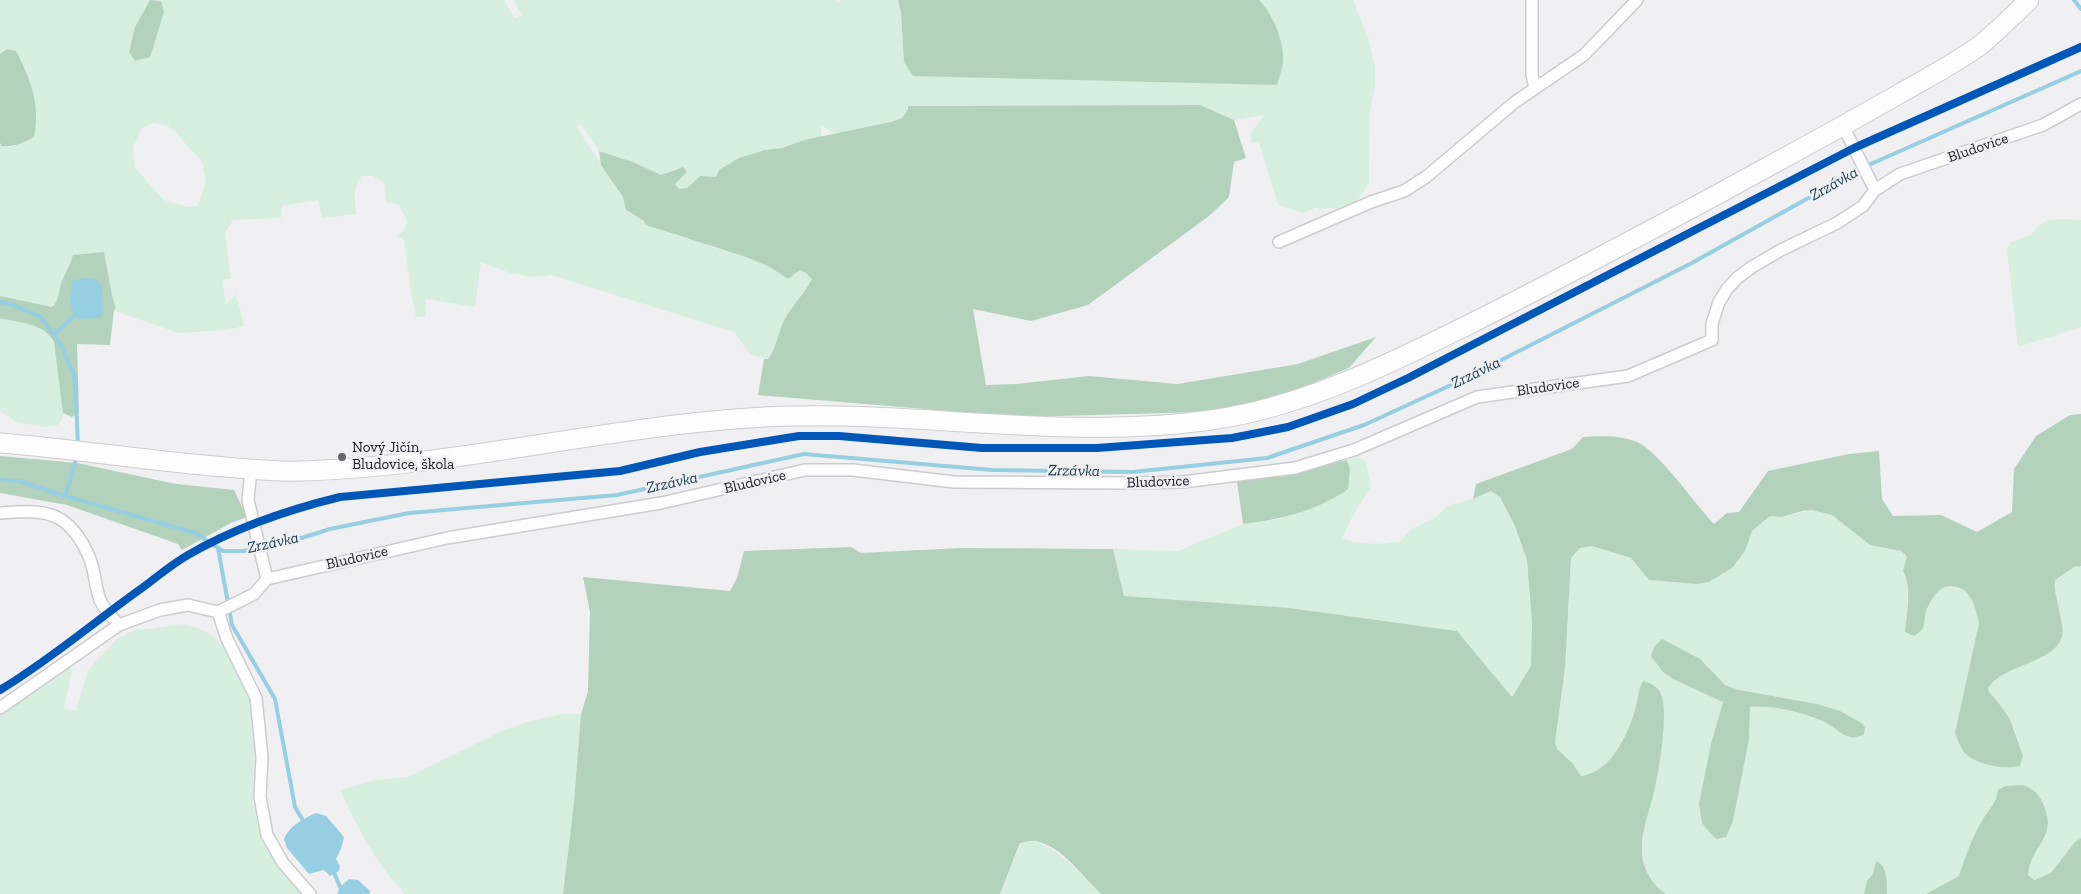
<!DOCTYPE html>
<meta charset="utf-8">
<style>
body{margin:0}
canvas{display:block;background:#f0f0f3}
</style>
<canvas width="2081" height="894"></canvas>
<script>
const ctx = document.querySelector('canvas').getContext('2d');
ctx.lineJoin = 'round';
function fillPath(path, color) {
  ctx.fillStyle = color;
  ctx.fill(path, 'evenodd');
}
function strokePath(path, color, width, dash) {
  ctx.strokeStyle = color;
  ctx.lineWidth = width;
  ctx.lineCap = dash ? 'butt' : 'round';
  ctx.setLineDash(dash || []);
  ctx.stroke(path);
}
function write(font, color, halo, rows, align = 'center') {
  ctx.font = font + ' "Zilla Slab",serif';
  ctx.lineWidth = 5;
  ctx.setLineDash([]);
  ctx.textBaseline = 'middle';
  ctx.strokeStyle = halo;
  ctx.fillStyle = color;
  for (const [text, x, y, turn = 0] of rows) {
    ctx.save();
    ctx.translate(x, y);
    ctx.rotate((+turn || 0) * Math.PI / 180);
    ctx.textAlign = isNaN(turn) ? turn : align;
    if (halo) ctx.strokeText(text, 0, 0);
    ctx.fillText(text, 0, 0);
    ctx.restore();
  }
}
fillPath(new Path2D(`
 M 0,0 L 150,0 L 135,27 L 161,1 L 160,0 L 504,0 L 514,18 L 522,15 L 513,0 L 836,0 L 838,3 L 840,0 L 898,0 L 901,13 L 904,62 L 1276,85 L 1283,62 L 1265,6 L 1259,0 L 1353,0 L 1369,41 L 1375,67 L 1375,87 L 1370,110 L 1369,181 C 1365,192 1356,204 1345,207 C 1337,209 1328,207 1320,209 L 1317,207 L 1304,213 L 1278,205 L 1259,142 L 1252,143 L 1250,134 L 1264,115 L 1234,120 L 1200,105 L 908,106 L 902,118 L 891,122 L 837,135 L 821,125 L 821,137 L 804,140 L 782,148 L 765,150 L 716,177 L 704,176 L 692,182 L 687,188 L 679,189 L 675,184 L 687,172 L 679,167 L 661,175 L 623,158 L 599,151 L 580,123 L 577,128 L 623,197 L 626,210 L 634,216 L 679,237 L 698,241 L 714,248 L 746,257 L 770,267 L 788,279 L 800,270 L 806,273 L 812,279 C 805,292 795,303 787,315 C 778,329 778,346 768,359 L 750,354 L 734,332 L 551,275 C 525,280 505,272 481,262 L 475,307 L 426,299 L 426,316 L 416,317 L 411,292 L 404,240 L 397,236 L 404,230 L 407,221 L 398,204 L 386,203 L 384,183 L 373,176 L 362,176 C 353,185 354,202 357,214 L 322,218 L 318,200 L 282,206 L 281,218 L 233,220 L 225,232 L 231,279 L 222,280 L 226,305 L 236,294 L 244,326 L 226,330 L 179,333 L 117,312 L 112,295 L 104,252 L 73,255 C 70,265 66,272 62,281 C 58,291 60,300 51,307 L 0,296 L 0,143 L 2,146 L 10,147 L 23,143 L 36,126 L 36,111 L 27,71 L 7,49 L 0,54 ZM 153,123 L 168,126 L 175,132 L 202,162 L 206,181 L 198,206 L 188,207 L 164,200 L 135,168 L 133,147 L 142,128 Z
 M 2063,219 L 2081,220 L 2081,327 L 2018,347 L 2007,249 L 2011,242 L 2031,235 L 2038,226 L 2048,220 Z
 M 0,318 C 13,322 29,323 42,328 C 62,337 61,393 63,413 L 62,421 L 58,425 L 43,427 L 16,422 L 0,411 Z
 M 1358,458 L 1366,462 L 1371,487 L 1352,517 L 1342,538 C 1361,546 1381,544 1401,541 L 1410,530 L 1436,517 L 1449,505 L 1473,499 L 1491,491 L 1500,497 L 1515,526 L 1527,560 L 1532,623 L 1531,666 L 1512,697 L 1457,631 L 1289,608 L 1124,596 L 1113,549 L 1178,551 L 1243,524 L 1281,519 L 1350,469 L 1347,460 Z
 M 1812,510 L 1832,515 L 1870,545 L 1901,551 L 1907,556 L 1903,571 C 1908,580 1909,604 1907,614 L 1922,628 C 1925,618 1929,600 1936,591 C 1943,584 1958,584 1965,590 C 1973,598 1978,613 1979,623 L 1955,733 L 1959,746 L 2023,756 C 2019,743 2016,729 2009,718 C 2004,710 1989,694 1987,688 C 2003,664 2053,664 2062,637 C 2066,626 2053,596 2055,580 L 2074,567 L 2081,566 L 2081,838 L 2075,842 L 2051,874 L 2034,880 L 2028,875 L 2029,862 L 2044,838 L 1997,799 C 1980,823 1968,847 1959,876 L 1926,894 L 1887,894 L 1887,880 L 1876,862 L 1873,874 L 1867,881 L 1864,894 L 1666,894 C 1627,863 1646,830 1654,790 C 1659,767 1661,744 1664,721 L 1638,701 C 1629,729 1615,771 1581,776 L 1573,764 L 1556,749 L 1555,742 L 1565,668 L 1571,558 L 1580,548 L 1592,546 L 1631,558 L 1649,580 L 1697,584 L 1709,582 L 1745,551 L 1752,531 L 1770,516 L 1782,517 ZM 1712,674 L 1725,685 L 1739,690 L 1817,704 L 1865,730 L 1864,733 L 1849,737 C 1829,717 1777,705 1750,707 L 1749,739 L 1733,821 L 1707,770 L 1711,744 L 1723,701 L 1673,679 Z
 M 181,624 C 191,626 202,628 210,634 C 230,649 245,679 251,702 C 258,729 253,772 253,801 C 259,842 274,865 302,894 L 0,894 L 0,714 L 43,687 L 70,666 L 72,671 L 64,708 L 76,711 L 88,670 L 117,639 L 136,629 L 152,629 Z
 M 563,714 L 581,714 L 574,802 L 563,894 L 404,894 C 399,885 392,880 387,873 C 368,847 353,819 340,790 L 376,780 L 408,777 L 506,729 L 530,721 Z
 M 1035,841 C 1065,854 1078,872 1101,894 L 1000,894 L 1021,843 Z`), '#d7efde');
fillPath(new Path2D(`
 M 150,0 L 161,1 L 164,12 L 150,57 L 135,61 L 129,52 L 135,27 Z
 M 898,0 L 1259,0 C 1272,13 1285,42 1283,62 C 1282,69 1279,78 1277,85 L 913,76 L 904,62 L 901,13 Z
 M 7,49 L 16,51 C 30,77 41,106 34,137 C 23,143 15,147 2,146 L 0,143 L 0,54 Z
 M 1200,105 L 1234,120 L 1246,158 L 1234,162 L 1229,197 L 1209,216 L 1088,305 L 1031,321 L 973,309 L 986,385 L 1016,384 L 1089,376 L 1177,384 L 1298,364 L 1376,337 L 1349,368 L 1284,395 L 1204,412 L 1020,417 L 758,395 L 764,359 L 768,359 C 778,346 778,329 787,315 C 795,303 805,292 812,279 L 806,273 L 800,270 L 788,279 L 770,267 L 746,257 L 646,225 L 644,221 L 626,210 L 623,197 L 601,165 L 599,151 L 633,162 L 661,175 L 683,167 L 687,172 L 675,184 L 679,189 L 687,188 L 700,176 L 716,177 L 719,170 L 739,158 L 765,150 L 782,148 L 804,140 L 891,122 L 902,118 L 908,109 L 908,106 Z
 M 104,252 L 112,295 L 116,309 L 114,310 L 110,345 L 77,344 L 79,412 L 72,417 L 63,413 L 54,342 C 45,323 19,323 0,318 L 0,296 L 52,307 C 60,300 58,290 62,281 C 66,272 70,265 73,255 Z
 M 2081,414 L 2081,566 L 2074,567 L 2055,580 C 2053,596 2066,626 2062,637 C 2053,664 2003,664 1988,688 L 1989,692 L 1997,701 L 2010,719 L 2023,756 L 2020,766 C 2006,770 1977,765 1966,754 C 1960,748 1958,741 1955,733 L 1979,623 C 1977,612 1972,594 1962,589 C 1943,579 1932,596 1926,612 C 1924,617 1925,623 1923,628 C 1921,631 1917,634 1914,636 L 1905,632 C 1907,614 1912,587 1903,571 L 1907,556 L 1901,551 L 1870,545 L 1832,515 L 1812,510 L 1802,511 L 1782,517 L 1770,516 L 1752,531 L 1745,551 L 1732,568 L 1709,582 L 1697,584 L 1649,580 L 1631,558 L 1592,546 L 1580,548 L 1571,558 L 1565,668 L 1555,742 L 1557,749 L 1573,764 L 1581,776 C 1611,772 1627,736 1635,710 C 1638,701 1638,689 1643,681 C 1652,683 1660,688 1662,697 C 1668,717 1659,770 1654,792 C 1649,814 1637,841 1644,864 C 1648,877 1655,886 1666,894 L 1101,894 C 1082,876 1063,847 1036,841 C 1032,840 1025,842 1020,843 L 1000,894 L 563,894 L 574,802 L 581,714 L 588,691 L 590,612 L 583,577 L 730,591 L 737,578 L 744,551 L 851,547 L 861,553 L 961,548 L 1113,549 L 1124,596 L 1289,608 L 1457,631 L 1512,697 L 1531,666 L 1532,623 L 1527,560 L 1515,526 L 1500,497 L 1491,491 L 1473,499 L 1476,484 L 1572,449 L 1583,437 C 1601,436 1620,435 1637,442 C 1659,452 1695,504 1714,524 L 1727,513 L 1739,512 L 1768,471 L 1849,454 L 1879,451 L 1882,499 L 1893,516 L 1941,515 L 1977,532 L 2012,512 L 2014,469 L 2036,436 L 2070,415 Z
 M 0,456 L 77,463 L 176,484 L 234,490 L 247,517 L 231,523 L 182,550 L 178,544 L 67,505 L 0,493 Z
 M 1347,460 L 1350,469 L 1348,489 C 1315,512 1281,519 1243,524 L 1237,482 L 1302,471 Z
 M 1662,639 L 1700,659 L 1725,685 L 1739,690 L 1817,704 L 1840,711 L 1863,724 L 1865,728 L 1864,734 C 1861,736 1855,738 1850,737 C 1841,735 1832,725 1823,721 C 1802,712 1773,705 1750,707 L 1749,739 L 1733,821 L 1726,837 L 1717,839 L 1710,833 L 1702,823 L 1699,804 L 1711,744 L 1723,702 L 1673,679 L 1663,672 L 1651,656 L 1654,647 Z
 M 2023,785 C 2034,789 2039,794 2044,806 C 2058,838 2030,846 2028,875 L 2034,880 L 2051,873 L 2075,842 L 2081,838 L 2081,894 L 1926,894 L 1959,876 C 1965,857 1972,838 1982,821 C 1988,810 1997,803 1998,790 L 2005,786 Z
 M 1876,861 C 1888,866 1887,883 1887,894 L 1864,894 L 1867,881 L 1873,874 Z`), '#b2d2bc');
fillPath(new Path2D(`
 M 85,278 L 97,279 L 102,285 L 103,315 L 98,318 L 78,319 C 68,310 69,292 73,280 Z
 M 316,813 L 326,816 L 344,837 L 341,849 L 336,859 L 340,866 L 339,871 L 330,876 L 324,870 L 309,874 L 287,848 L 284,839 C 290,825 303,819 316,813 Z
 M 349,879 L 358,880 L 370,891 L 370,894 L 337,894 L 340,887 Z`), '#96cee2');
strokePath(new Path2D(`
 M 2074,0 L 2081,9
 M 0,302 L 10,304 L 41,317 L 62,347 L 75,378 L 78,446
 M 55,334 L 74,316
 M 0,480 L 19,481 L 65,496 L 195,533 L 223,551 L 243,551 L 276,546 L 330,529 L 409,513 L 617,495 L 804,454 L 992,470 L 1133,472 L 1267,458 L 1364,425 L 1462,380 L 1690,264 L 1864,167 L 2081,71
 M 65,496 L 77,456
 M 218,548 L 232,625 L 275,699 L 295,807 L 305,824
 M 333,870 L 340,887 L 346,894`), '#96cee2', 4);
const minor = new Path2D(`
 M 1532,0 L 1532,75 L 1535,88
 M 1843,126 L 1875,190
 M 1279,242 L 1371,202 L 1404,191 L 1426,177 L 1515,102 L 1584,55 L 1637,0
 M 251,469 L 248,500 L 267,579
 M 0,513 C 47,509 70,511 90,559 C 95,572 95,587 100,600 C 104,609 113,618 119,625
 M 218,612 L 227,639 L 256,698 L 262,757 L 260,797 L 267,835 L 283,863 L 310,894
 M 0,708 L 119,625 L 160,610 L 188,605 L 218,612 L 254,594 L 267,579 L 447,538 L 661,503 L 805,470 L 853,470 L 954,482 L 1124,483 L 1183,482 L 1295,468 L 1354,450 L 1477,397 L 1628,376 L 1712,340 L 1712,324 L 1719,302 L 1727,289 L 1737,278 L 1752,267 L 1781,250 L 1837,223 L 1863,206 L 1875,190 L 1900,174 L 2043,125 L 2081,104`);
const primary = new Path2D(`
 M 0,443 C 75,449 150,461 225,467 C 250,469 275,472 300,471 C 451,467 598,428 749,418 C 903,407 1057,442 1211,420 C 1303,407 1389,364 1472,323 C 1556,281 1638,237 1720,193 C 1780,160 1840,128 1899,94 C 1927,78 1956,63 1982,44 C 1998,30 2014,15 2029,0`);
strokePath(minor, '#ccccce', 14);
strokePath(primary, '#ccccce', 21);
strokePath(minor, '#fdfdfd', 11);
strokePath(primary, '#fdfdfd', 19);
strokePath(new Path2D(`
 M 0,690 C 50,660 94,622 142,588 C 157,577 172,564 188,555 C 236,527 287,510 340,497 L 620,471 L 700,452 L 799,436 L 839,436 L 982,448 L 1097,448 L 1232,438 L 1288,427 L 1353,404 L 1408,378 L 1854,148 L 2081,47`), '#0057b8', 8);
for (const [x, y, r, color] of [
 [342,457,5,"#676769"]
]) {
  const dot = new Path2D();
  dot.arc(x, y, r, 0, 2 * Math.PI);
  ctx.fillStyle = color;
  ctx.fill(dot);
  strokePath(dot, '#efeff4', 2);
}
write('15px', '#1d1d1f', '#efeff4', [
 ["Bludovice",1978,148,-19],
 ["Bludovice",1548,387,-8],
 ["Bludovice",755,482,-13],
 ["Bludovice",1158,482,-2],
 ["Bludovice",357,558,-13]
]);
write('15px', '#1d1d1f', '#efeff4', [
 ["Nový Jičín,",352,448],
 ["Bludovice, škola",352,465]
], 'left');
write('italic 16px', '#183e49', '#efeff4', [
 ["Zrzávka",1834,184,-29],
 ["Zrzávka",1476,373,-26],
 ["Zrzávka",1074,471,1],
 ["Zrzávka",672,483,-12],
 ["Zrzávka",273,543,-12]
]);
</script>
